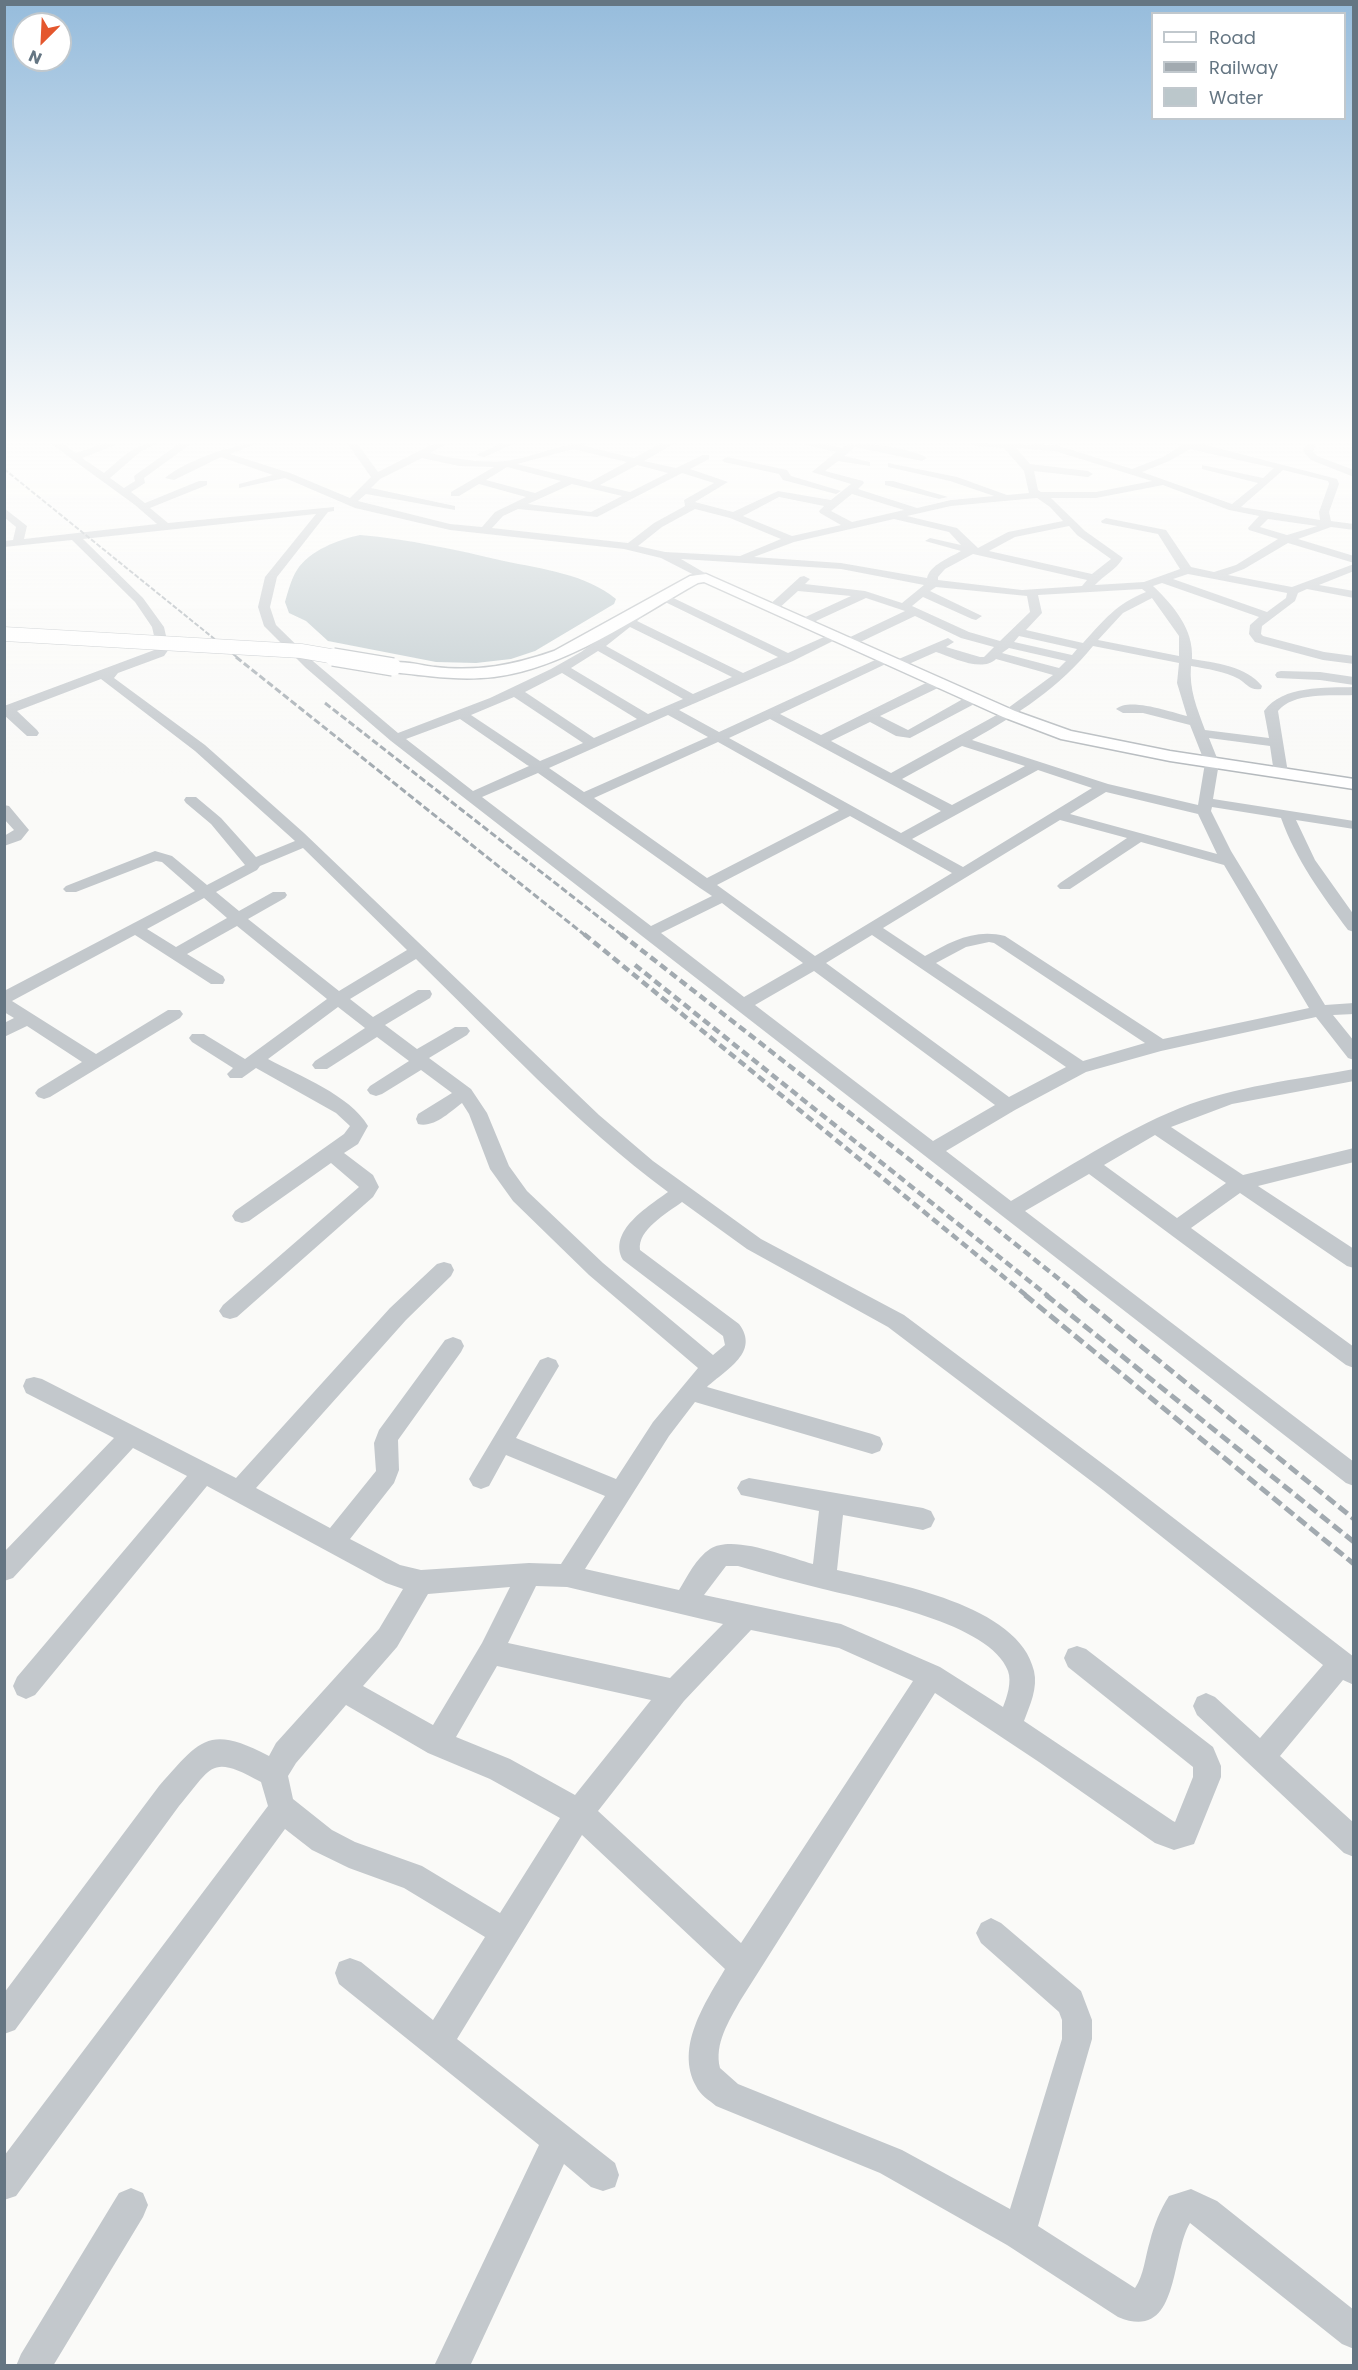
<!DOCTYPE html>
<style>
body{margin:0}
#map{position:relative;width:1358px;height:2370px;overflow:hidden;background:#fafaf8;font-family:Poppins,sans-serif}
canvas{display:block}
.frame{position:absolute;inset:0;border:6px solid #657683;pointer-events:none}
.legend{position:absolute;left:1151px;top:12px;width:195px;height:108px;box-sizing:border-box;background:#fff;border:2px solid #c1c8cd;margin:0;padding:8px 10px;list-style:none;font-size:18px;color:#657683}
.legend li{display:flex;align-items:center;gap:12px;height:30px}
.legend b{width:30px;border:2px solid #c1c8cd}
.north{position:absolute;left:12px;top:12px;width:60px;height:60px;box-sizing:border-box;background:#fff;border:2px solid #c1c8cd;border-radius:50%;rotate:204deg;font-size:16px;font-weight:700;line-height:24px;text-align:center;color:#657683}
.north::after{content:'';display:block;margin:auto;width:21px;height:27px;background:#e4572e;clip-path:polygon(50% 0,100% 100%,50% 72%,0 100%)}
</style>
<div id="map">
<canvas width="1358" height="2370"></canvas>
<div class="frame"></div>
<ul class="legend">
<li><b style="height:8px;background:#fff"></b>Road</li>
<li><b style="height:8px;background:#a2aab0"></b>Railway</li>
<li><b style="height:16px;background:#bbc7cb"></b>Water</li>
</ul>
<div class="north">N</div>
</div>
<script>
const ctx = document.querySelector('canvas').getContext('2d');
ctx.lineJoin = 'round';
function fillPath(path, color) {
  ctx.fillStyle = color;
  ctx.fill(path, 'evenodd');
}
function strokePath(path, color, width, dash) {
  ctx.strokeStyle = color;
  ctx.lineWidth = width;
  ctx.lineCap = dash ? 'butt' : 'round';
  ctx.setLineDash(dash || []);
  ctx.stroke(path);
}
fillPath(new Path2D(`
 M 360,535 C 408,539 457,550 504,561 C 542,569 586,574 616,599 L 614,604 L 535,651 L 511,659 L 476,663 L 436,662 L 328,641 L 306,621 L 289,613 L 285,602 C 288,592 291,579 297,570 C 310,550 338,540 360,535 Z`), '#bbc7cb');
const major = new Path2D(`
 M 706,574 L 1015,711 L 1071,731 L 1170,751 L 1354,779 L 1354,789 L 1170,761 L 1061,739 L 1003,717 L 704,582 L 698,583 C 637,617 564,669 494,677 C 460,681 427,676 393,672 L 385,667 C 394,657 422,666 435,667 C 477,672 514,665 554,651 L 690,576 Z`);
strokePath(major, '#b5babe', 3);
fillPath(new Path2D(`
 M 50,443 L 62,443 L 76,453 L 106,443 L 121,443 L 82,458 L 104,473 C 121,459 134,443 157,443 L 140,452 L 110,478 L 124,488 L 135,481 L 134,476 L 180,443 L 192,443 L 144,478 L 145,483 L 131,492 L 145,503 L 199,481 L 207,481 L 207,485 L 150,508 L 168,523 L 334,507 L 334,511 L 328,512 L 277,577 L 270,607 L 276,625 L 314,662 L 398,733 L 490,698 L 551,669 L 581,652 L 642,607 L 648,611 L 637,621 L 743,673 L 778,657 L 661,600 L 659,598 L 665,594 L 788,653 L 833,633 L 837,632 L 843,636 L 793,661 L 679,710 L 719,732 L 886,655 L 890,656 L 892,659 L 890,662 L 780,714 L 821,735 L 934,679 L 944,679 L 945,682 L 944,685 L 880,716 L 908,730 L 970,695 L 980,695 L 982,698 L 980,701 L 910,738 L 896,736 L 870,722 L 831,741 L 891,773 L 1004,711 L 1053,675 L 996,659 C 982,673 952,657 936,652 L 902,667 L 894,667 L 892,664 L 894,661 L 948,638 L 954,642 L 946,647 L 980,657 L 984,657 L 994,647 L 961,638 L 915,616 L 854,645 L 846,645 L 846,639 L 905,611 L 866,598 L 805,626 L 799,622 L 801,619 L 851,596 L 798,591 L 777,610 L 773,611 L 767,607 L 800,577 L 804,576 L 810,579 L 805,584 L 865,591 L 902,603 L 924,585 L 841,569 L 681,559 L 710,576 L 712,578 L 706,581 L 661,558 L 624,549 L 450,530 L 355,508 L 285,478 L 239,488 L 239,484 L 273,475 L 221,457 L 174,480 L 165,478 C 183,462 235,443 259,443 L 230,454 L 290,473 L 350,498 L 371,477 L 347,443 L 357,443 L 378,472 L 435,443 L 448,443 L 430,453 C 454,459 480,463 505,461 C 533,458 559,443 588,443 L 584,446 L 634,458 L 662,443 L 675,443 L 644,461 L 676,468 L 703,455 L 709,455 L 709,459 L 690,469 L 728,482 L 695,502 L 733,512 L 778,491 L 831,500 L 851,484 L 812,472 L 836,452 L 799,443 L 819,443 L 842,448 C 854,438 914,449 927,458 L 922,461 L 855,447 L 844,456 L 870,462 L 870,466 L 838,461 L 825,471 L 863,481 L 864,483 L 858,489 L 917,508 L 951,500 L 994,496 L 950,481 L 888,467 L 888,463 L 957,477 L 1007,495 L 1029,493 L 1024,471 L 1004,448 L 977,446 L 972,443 L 1056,445 L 1132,469 L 1163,457 L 1181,446 L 1174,443 L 1198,443 L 1337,479 L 1339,484 L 1329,512 L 1331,521 L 1354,524 L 1354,530 L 1331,527 L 1298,539 L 1354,556 L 1354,563 L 1288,543 L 1244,569 L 1228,575 L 1292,587 L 1354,564 L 1354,571 L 1319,585 L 1354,591 L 1354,598 L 1307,589 L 1298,593 L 1295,601 L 1262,626 L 1261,634 L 1263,636 L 1324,652 L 1354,656 L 1354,664 L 1323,660 L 1255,642 L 1249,634 L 1250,625 L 1259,617 L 1162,583 L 1153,586 C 1173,605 1194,629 1192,659 C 1216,663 1246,666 1262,686 L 1261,689 C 1250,691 1247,684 1239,679 C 1224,671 1207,669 1191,666 C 1189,690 1197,708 1205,730 L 1269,738 L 1264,711 C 1283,685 1325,688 1354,687 L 1354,695 C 1331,696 1293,692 1278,711 L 1288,773 L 1286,776 L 1281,777 L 1274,773 L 1270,746 L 1209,738 L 1219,763 L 1213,799 L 1354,821 L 1354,829 L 1296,820 L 1315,860 L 1354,915 L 1354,932 L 1348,930 C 1322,895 1296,860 1281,818 L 1212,807 L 1211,811 L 1231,851 L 1325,1005 L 1354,1003 L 1354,1014 L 1333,1015 L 1354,1041 L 1354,1060 L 1348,1058 L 1316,1017 L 1161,1051 L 1086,1072 L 1015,1110 L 946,1151 L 1011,1201 C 1066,1169 1121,1132 1180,1108 C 1235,1086 1295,1080 1354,1069 L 1354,1081 L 1232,1104 L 1171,1127 L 1243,1175 L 1354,1148 L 1354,1162 L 1258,1186 L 1354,1249 L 1354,1268 L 1347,1266 L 1240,1193 L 1191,1228 L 1354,1347 L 1354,1368 L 1346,1365 L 1089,1174 L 1025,1211 L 1354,1462 L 1354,1486 L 1346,1483 L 391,741 L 306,668 L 264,626 L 258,607 L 265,577 L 316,514 L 83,539 L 143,598 L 164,627 L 169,649 L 164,656 L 118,673 L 114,678 L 205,745 L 304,833 L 599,1115 L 653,1161 L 761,1239 L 904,1315 L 1119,1476 L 1354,1657 L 1354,1685 L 1343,1680 L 1280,1756 L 1354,1823 L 1354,1857 L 1344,1853 L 1197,1715 L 1193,1706 L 1197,1697 L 1206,1693 L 1215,1697 L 1260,1738 L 1323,1665 L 1103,1490 L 888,1327 L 747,1249 L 682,1202 C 667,1213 637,1230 640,1250 L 739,1324 C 760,1352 727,1369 707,1387 L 872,1434 L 880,1437 L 883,1444 L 880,1451 L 872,1454 L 695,1402 L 669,1436 L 585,1569 L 679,1590 C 687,1577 696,1558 710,1549 C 733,1534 787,1557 813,1564 L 819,1511 L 741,1495 L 737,1488 L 741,1481 L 749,1478 L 923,1508 L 931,1511 L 935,1519 L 931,1527 L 923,1530 L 843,1515 L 837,1570 C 893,1583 1020,1605 1034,1671 C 1038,1688 1030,1705 1024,1721 L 1173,1821 L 1175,1822 L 1193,1777 L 1193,1767 L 1068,1667 L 1064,1658 L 1068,1649 L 1077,1646 L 1086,1649 L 1213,1747 L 1221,1766 L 1221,1777 L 1194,1844 L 1174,1850 L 1155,1843 L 1039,1762 L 935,1693 L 740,2001 C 729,2021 714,2044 720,2068 L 738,2084 L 902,2150 L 1010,2209 L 1062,2039 L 1062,2020 L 1059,2012 L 981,1943 L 976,1933 L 981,1923 L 991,1918 L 1001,1923 L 1081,1991 L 1092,2020 L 1092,2039 L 1038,2226 L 1135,2288 C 1144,2275 1145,2257 1150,2241 C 1154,2225 1160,2210 1169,2196 L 1191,2189 L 1217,2201 L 1354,2310 L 1354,2349 L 1342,2344 L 1190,2223 C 1170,2256 1180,2343 1118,2317 L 1007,2245 L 880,2173 L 716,2106 C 709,2100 700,2095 696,2086 C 675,2047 705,2003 725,1969 L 582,1835 L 457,2039 L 615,2163 L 619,2175 L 615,2187 L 603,2191 L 591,2187 L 564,2164 L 470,2366 L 434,2366 L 539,2145 L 339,1984 L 335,1973 L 339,1962 L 350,1958 L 361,1962 L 433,2020 L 485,1937 L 404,1888 L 349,1868 L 312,1850 L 285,1829 L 16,2196 L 4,2200 L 4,2156 L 268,1806 L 261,1782 C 210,1754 213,1766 179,1806 L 15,2030 L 4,2034 L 4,1993 L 159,1786 C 200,1740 208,1724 269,1756 L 276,1743 L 379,1629 L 403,1589 L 386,1583 L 207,1486 L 35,1695 L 26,1699 L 17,1695 L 13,1686 L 17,1677 L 187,1476 L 133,1448 L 13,1578 L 4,1581 L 4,1552 L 114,1438 L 26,1393 L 23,1386 L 26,1379 L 34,1377 L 42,1379 L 236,1478 L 390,1308 L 437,1264 L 444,1262 L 451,1264 L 454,1270 L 451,1276 L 406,1320 L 256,1488 L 330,1528 L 376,1471 L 374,1443 L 379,1430 L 445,1340 L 453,1337 L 461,1340 L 464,1346 L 461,1352 L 398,1440 L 399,1470 L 394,1483 L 350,1539 L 400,1565 L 421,1570 L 529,1563 L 561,1564 L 605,1496 L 506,1455 L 489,1486 L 481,1489 L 473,1486 L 469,1479 L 473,1472 L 540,1360 L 548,1357 L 556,1360 L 559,1366 L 516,1438 L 616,1479 L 653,1422 L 698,1368 L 589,1275 L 513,1201 L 490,1169 L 469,1114 L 462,1103 C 450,1112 434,1128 418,1124 L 416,1119 L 418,1114 L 452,1093 L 421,1070 L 382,1094 L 376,1096 L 370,1094 L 367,1090 L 370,1086 L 409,1061 L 377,1037 L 327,1069 L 315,1069 L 312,1065 L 315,1061 L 365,1028 L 338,1007 L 268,1059 C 299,1076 350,1095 368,1126 L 358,1144 L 344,1153 L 373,1175 L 379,1187 L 373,1197 L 237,1317 L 230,1319 L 223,1317 L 219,1311 L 223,1305 L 359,1187 L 331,1163 L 249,1221 L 242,1223 L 235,1221 L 232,1216 L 235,1211 L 344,1134 L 350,1126 L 336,1113 L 256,1068 L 242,1078 L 230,1078 L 227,1074 L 233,1068 L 192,1042 L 189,1038 L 192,1034 L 204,1034 L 245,1059 L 327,999 L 237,926 L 187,954 L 223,976 L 225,980 L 223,984 L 211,984 L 135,935 L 12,1001 L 96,1054 L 168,1010 L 180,1010 L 183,1014 L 180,1018 L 50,1097 L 44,1099 L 38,1097 L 35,1093 L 38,1089 L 82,1062 L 27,1026 L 4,1037 L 4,1023 L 14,1018 L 4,1012 L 4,991 L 195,891 L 162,862 L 156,861 L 76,892 L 66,892 L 63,889 L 66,886 L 155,851 L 172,856 L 207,885 L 245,865 L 211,824 L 186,803 L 184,800 L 186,797 L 196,797 L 221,818 L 256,857 L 295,841 L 195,751 L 101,679 L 17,711 L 37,730 L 39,733 L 37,736 L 27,736 L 4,715 L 4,706 L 157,649 L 152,627 L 135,602 L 72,540 L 4,547 L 4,541 L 13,540 L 16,527 L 4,517 L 4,508 L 27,526 L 24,539 L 157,524 L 135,505 ZM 1016,448 L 1055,451 L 1152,481 L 1096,492 L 1041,492 L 1038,490 L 1034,471 L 1088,477 L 1093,474 L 1088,471 L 1030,464 ZM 573,449 L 627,462 L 590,482 L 517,464 ZM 1190,449 L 1274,468 L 1263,478 L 1202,465 L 1202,469 L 1258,483 L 1232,504 L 1142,472 L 1169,461 ZM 422,458 L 459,466 L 494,467 L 451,492 L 451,496 L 459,496 L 479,484 L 526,497 L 495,512 L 482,527 L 450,524 L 358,501 L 366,494 L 455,510 L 455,506 L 371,488 L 380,479 ZM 637,465 L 668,473 L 630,492 L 600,485 ZM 507,467 L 561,481 L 535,493 L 486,480 ZM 1283,470 L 1328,481 L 1329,484 L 1319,512 L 1320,520 L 1241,507 ZM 682,473 L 714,483 L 684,500 L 685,506 L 654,523 L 628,543 L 492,528 L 503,516 L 518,509 L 597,517 ZM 572,484 L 622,496 L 591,512 L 528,504 ZM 1163,485 L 1229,510 L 1259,516 L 1248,528 L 1249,530 L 1278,539 L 1236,565 L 1214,572 L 1191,567 L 1166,530 L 1106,518 L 1101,521 L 1102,523 L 1158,534 L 1180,569 L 1144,582 L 1095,585 C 1104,575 1116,570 1123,558 L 1085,531 L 1051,498 L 1096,498 ZM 852,494 L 904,510 L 852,522 L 831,511 ZM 779,497 L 824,506 L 819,511 L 820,513 L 841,525 L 792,536 L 743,516 ZM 1037,498 L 1050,507 L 1063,521 L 1008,532 L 978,548 L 957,528 L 907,516 L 951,506 ZM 695,509 L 730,518 L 781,539 L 740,556 L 665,552 L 638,546 L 662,527 ZM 894,519 L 949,532 L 961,545 L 930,538 L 925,541 L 961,551 C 949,558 930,565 927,578 L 841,563 L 754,557 L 794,542 ZM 1268,519 L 1317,526 L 1287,535 L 1260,527 ZM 1069,526 L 1077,535 L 1111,559 L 1092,574 L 989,551 L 1015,537 ZM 973,554 L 1087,580 L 1082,586 L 1022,590 L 938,580 L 938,577 L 945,569 ZM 1188,574 L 1287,593 L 1286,598 L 1267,612 L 1173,579 ZM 936,587 L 1027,596 L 1030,612 L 1000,641 L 969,632 L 912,606 L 923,597 L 972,619 L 976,620 L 982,616 L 930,591 ZM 1142,589 L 1146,592 C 1116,604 1104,620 1083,643 L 1026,630 L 1042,613 L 1038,595 ZM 1152,598 L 1179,636 L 1179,656 L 1098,640 L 1123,613 ZM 630,627 L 732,677 L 693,694 L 606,646 ZM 1019,636 L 1077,649 L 1072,655 L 1014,642 ZM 1093,646 L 1179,663 L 1177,683 L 1187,716 C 1171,712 1129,697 1116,709 L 1123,713 L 1143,713 L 1190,725 L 1205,763 L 1198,805 L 1108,784 L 972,740 C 1017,715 1060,687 1093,646 ZM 1009,648 L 1066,661 L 1059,668 L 1002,653 ZM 598,651 L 683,699 L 648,714 L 571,668 ZM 562,673 L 637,719 L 594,738 L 525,692 ZM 514,697 L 583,743 L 540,761 L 471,715 ZM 668,715 L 708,737 L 584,792 L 549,768 ZM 460,719 L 527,765 L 529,766 L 473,791 L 406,739 ZM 770,719 L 941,811 L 901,833 L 729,738 ZM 718,742 L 839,810 L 707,878 L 594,798 ZM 962,746 L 1025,766 L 952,805 L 902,779 ZM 1038,770 L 1092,788 L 963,867 L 912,839 ZM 538,773 L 700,888 L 712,896 L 651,926 L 482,797 ZM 1106,792 L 1198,814 L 1217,854 L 1070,814 ZM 850,816 L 952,873 L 815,956 L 717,885 ZM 1060,820 L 1127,838 L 1060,883 L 1057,886 L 1060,889 L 1070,889 L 1141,842 L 1224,865 L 1309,1008 L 1163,1039 L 1005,936 C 975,928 950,942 925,956 L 883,928 ZM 303,848 L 407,950 L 339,991 L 248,919 L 285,898 L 287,895 L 285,892 L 273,892 L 239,911 L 216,892 L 257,870 L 260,866 ZM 204,898 L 227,918 L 176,947 L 147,929 ZM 722,903 L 731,910 L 803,963 L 744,997 L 661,933 ZM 872,935 L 1066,1067 L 1009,1097 L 826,963 ZM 989,942 L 994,943 L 1145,1043 L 1083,1061 L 936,963 L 966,947 ZM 416,959 C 497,1038 576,1124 668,1192 C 649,1206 607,1231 623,1260 L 723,1336 L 725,1345 L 713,1355 L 603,1263 L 527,1191 L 509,1166 L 487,1113 L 471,1089 L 429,1058 L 467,1035 L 470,1031 L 467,1027 L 455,1027 L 417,1049 L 385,1025 L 430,998 L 432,994 L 430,990 L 418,990 L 373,1017 L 350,999 ZM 814,971 L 995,1105 L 933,1141 L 755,1005 ZM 1155,1135 L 1226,1183 L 1177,1218 L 1104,1165 ZM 726,1566 L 738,1566 C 766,1574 794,1582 823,1589 C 867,1600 991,1623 1008,1671 C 1012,1682 1007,1697 1003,1707 L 940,1667 L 841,1624 L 704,1595 ZM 536,1586 L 567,1587 L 723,1624 L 670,1678 L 508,1643 ZM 510,1587 L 482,1643 L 433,1725 L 363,1686 L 397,1647 L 428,1594 ZM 751,1630 L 839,1648 L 913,1681 L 741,1943 L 598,1811 L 684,1701 ZM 497,1666 L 651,1700 L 575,1795 L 510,1759 L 456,1737 ZM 346,1705 L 428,1753 L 490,1779 L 560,1818 L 500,1913 L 422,1866 L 355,1842 L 332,1830 L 293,1799 L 288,1776 L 296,1763 Z
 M 502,443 L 516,443 L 484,457 L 476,455 Z
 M 1307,443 L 1317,443 L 1313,451 L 1317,456 L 1354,470 L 1354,477 L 1311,460 L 1303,451 Z
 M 727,457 L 787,470 L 791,476 L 841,491 L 836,494 L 783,480 L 779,474 L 724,462 L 722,460 Z
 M 885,481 L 893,481 L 948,497 L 939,499 L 885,485 Z
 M 1281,671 L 1320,672 L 1354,677 L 1354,685 L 1320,680 L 1277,678 L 1275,675 L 1277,672 Z
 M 4,805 L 9,806 L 29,830 L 21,840 L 4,846 L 4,836 L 14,830 L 4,819 Z
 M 131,2188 L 143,2193 L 148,2205 L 143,2217 L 53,2366 L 16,2366 L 21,2354 L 119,2193 Z`), '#c3c8cc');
fillPath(major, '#fff');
strokePath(new Path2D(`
 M 4,469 L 238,658`), '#a2aab0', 2, [5, 2]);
strokePath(new Path2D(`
 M 236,657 L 586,936
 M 325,703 L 623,936`), '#a2aab0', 3, [7, 3]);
strokePath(new Path2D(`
 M 584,934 L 1027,1296
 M 621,934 L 947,1189 L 1080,1296
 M 635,965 L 1048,1296`), '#a2aab0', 4.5, [8, 4.5]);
strokePath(new Path2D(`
 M 1025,1295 L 1354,1564
 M 1046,1295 L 1354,1542
 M 1078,1295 L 1354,1519`), '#a2aab0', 5, [11, 5]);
const majorBridgeFar1 = new Path2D(`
 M 4,634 L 301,651 L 342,658`);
const majorBridge = new Path2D(`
 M 333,657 L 393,667`);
strokePath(majorBridgeFar1, '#b5babe', 15, []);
strokePath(majorBridge, '#b5babe', 20, []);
strokePath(majorBridgeFar1, '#fff', 14);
strokePath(majorBridge, '#fff', 17);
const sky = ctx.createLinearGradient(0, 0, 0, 775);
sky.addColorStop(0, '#96bcdc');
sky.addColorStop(0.57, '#fdfdfc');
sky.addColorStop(1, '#fdfdfc00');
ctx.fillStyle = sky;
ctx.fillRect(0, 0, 1358, 775);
</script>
